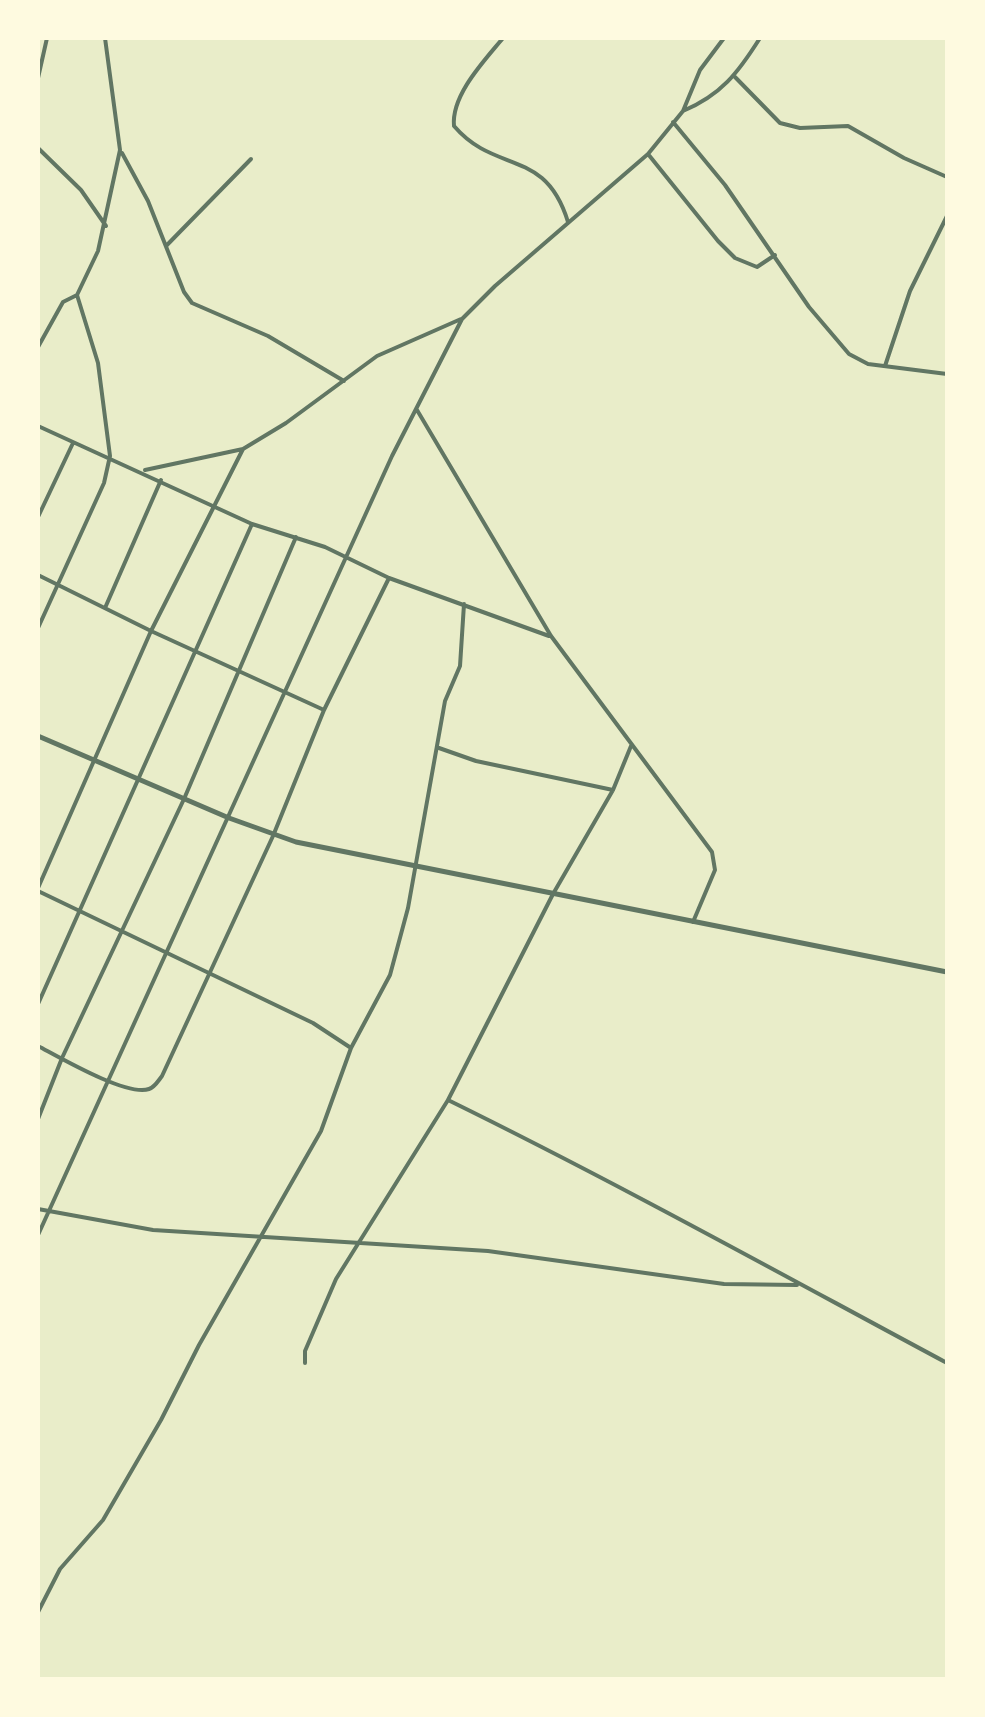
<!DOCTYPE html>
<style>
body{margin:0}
#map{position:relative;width:985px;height:1717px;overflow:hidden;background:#e9edc9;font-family:Jost,sans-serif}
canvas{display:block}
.frame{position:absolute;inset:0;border:40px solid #fefae0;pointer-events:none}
</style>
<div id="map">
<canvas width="985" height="1717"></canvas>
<div class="frame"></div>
</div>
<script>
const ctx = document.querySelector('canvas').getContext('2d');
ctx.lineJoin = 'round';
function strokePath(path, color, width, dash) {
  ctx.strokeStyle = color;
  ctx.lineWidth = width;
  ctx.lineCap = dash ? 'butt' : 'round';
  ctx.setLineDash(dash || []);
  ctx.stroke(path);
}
strokePath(new Path2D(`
 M 503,38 C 485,60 451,95 454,126 C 496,175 545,147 568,222
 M 619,38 L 630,38
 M 735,77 L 780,123 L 800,128 L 848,126 L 904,158 L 947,177
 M 38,78 L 47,38
 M 683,111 C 721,95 738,73 760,38
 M 673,122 L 725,185 L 809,307 L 849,354 L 868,364 L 947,374
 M 38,148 L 81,190 L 106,226
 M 122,153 L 148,201 L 184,292 L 192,303 L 268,336 L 344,381
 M 648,154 L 718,241 L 735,258 L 757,267 L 775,255
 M 167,245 L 251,159
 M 38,347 L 63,302 L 77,295
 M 885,366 L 910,291 L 947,216
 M 417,410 L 551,636 L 712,852 L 715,870 L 693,922
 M 38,426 L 252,524 L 325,547 L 389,578 L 549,636
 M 145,470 L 243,449 L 286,423 L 377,356 L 461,319
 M 38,517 L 73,443
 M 38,575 L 151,631 L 324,710
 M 105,608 L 161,480
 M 38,628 L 104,483 L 110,456 L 98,363 L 77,295 L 98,251 L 120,150 L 105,38
 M 439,748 L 476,761 L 613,790
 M 38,888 L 151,631 L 243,449
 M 38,891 L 313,1023 L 351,1048
 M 38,1004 L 252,524
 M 38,1046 C 59,1057 127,1097 149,1089 C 155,1087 158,1081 162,1076 L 273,836 L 324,710 L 389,578
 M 448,1100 C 617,1183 781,1274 947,1363
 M 38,1119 L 62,1058 L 184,799 L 296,537
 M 38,1209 L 153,1230 L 488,1251 L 724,1284 L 797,1285
 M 38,1235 L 392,456 L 462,319 L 495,286 L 648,154 L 683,111 L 700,70 L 724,38
 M 305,1363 L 305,1351 L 336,1279 L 448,1100 L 553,894 L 613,790 L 631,746
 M 38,1612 L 60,1569 L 103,1520 L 161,1420 L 199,1345 L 321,1131 L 351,1048 L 390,975 L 408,908 L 445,701 L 460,666 L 464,604`), '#617663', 4);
strokePath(new Path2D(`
 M 38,736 L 229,818 L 296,842 L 947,972`), '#617663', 5);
</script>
